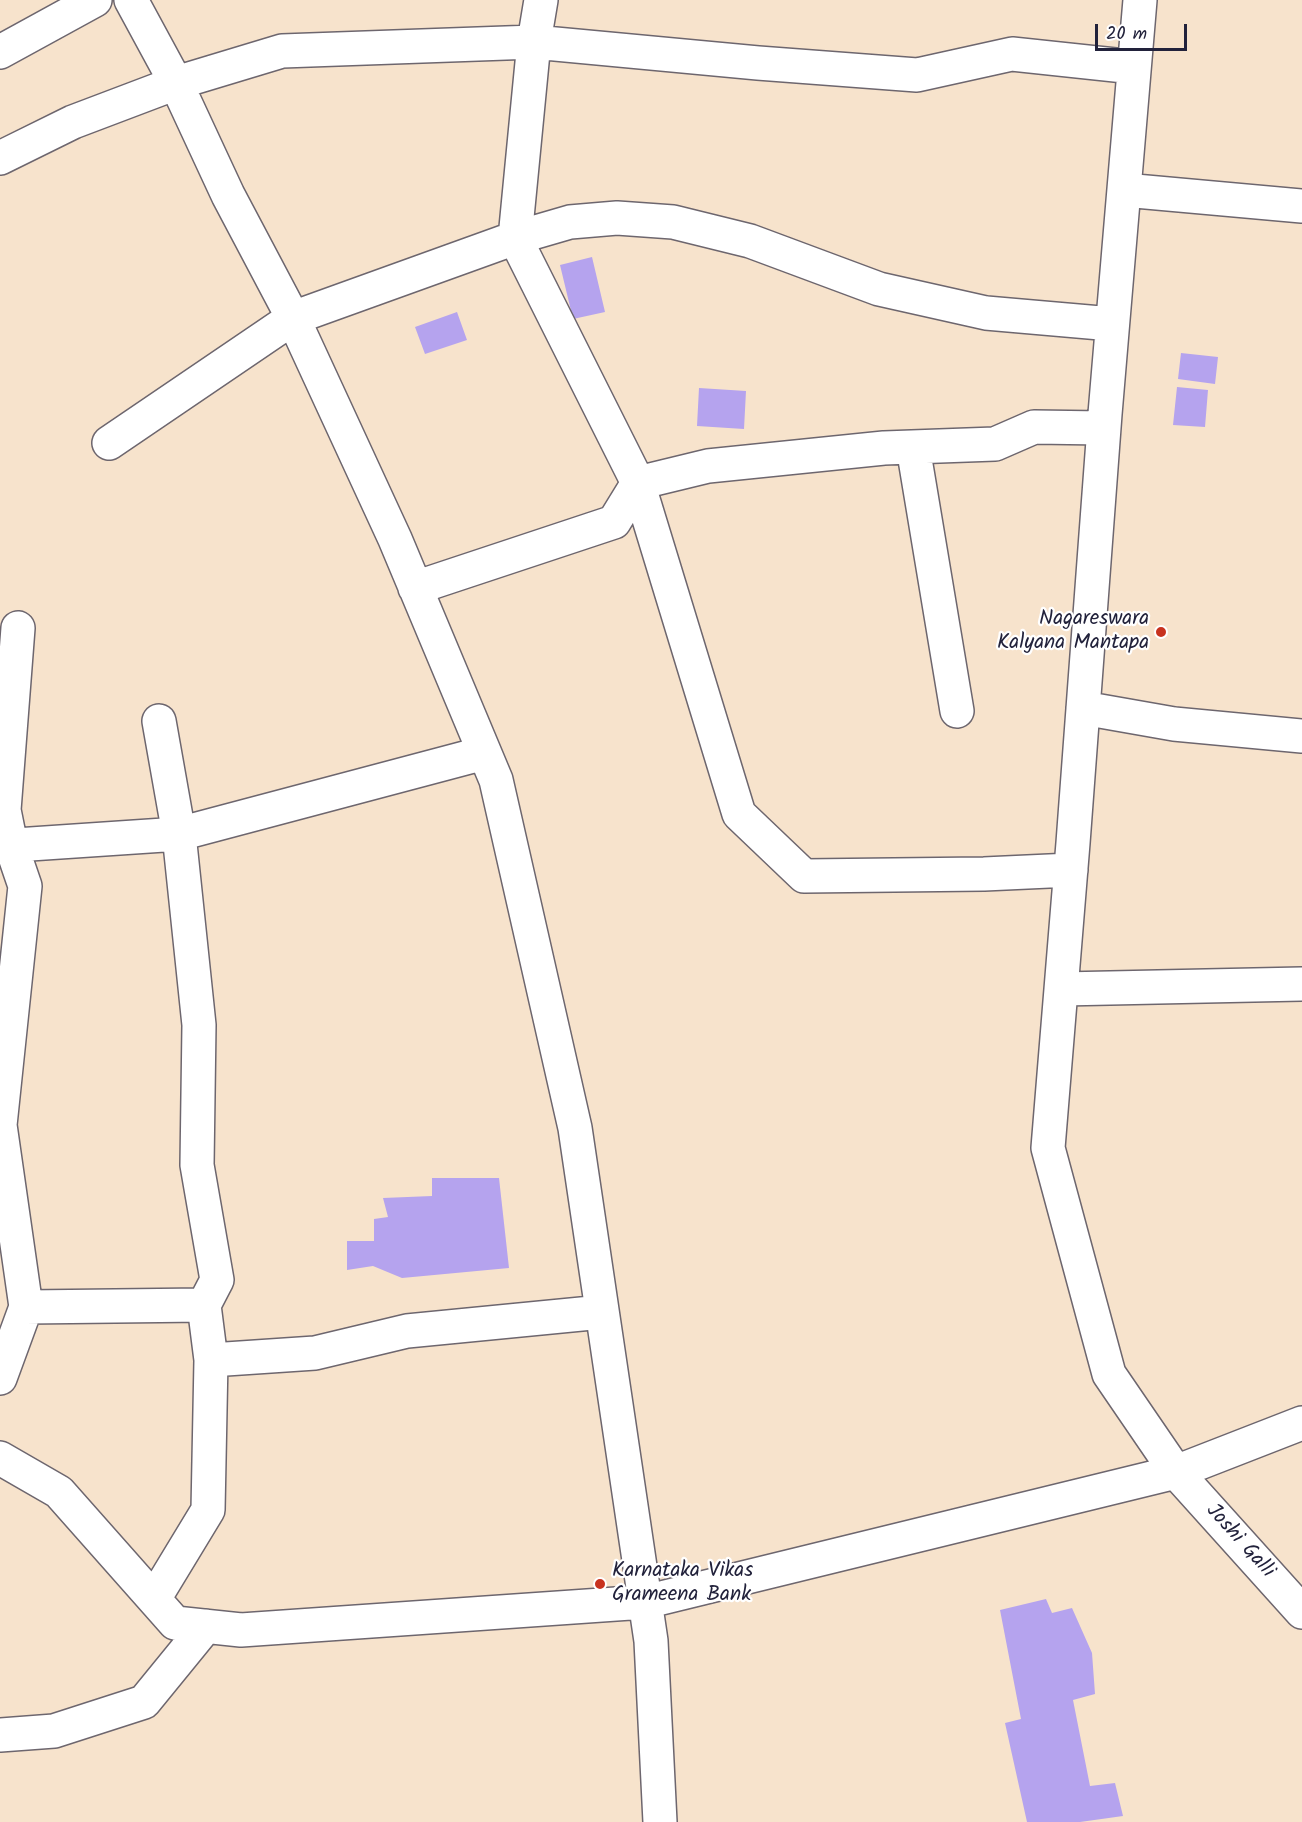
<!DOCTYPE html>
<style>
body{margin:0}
#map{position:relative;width:1302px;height:1822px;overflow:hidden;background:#f7e3cc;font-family:Kalam,sans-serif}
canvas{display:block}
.scale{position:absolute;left:1095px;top:24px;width:92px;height:27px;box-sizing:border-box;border:3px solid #22223b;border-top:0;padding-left:8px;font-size:18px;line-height:21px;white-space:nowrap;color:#22223b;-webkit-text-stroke:4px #fff;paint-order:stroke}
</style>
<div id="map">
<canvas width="1302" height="1822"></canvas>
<div class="scale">20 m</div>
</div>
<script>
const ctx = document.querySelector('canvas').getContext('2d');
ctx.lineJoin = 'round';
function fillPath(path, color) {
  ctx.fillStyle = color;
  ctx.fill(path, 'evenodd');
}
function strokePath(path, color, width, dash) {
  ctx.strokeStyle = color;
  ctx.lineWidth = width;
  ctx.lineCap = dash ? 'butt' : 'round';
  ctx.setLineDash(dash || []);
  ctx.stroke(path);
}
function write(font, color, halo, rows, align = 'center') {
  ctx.font = font + ' Kalam,sans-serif';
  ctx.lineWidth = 4.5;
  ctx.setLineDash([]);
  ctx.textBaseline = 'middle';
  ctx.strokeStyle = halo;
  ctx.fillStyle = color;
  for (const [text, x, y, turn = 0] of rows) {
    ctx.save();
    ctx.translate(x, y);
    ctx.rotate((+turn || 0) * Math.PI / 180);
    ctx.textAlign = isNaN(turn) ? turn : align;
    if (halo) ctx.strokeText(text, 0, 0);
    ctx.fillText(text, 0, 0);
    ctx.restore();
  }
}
fillPath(new Path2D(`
 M 592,257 L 605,312 L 573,319 L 560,265 Z
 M 457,312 L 467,340 L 425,354 L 415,327 Z
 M 1181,353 L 1218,357 L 1215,384 L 1178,379 Z
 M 1177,387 L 1208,390 L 1205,427 L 1173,425 Z
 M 699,388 L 746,391 L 744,429 L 697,426 Z
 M 432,1178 L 499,1178 L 509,1268 L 402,1278 L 373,1266 L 347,1270 L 347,1241 L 374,1241 L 374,1219 L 388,1217 L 383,1198 L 432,1196 Z
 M 1046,1599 L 1052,1613 L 1072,1608 L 1092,1653 L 1095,1694 L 1073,1700 L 1090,1786 L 1115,1783 L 1123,1816 L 1080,1822 L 1027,1822 L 1005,1723 L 1021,1719 L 1000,1610 Z`), '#b5a3ee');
const minor = new Path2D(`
 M 131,0 L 176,83 L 228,195 L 293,318 L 395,539 L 496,780 L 575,1128 L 651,1641 L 660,1822
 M 541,0 L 534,42 L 515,238 L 638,483 L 739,814 L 804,876 L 984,874 L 1071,870
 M 1140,0 L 1105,414 L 1073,843 L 1048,1148 L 1109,1374 L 1176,1472 L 1302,1612
 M 0,52 L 95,0
 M 0,158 L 73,122 L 176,83 L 282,51 L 534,42 L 758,63 L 917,75 L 1012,54 L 1134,67
 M 1124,190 L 1302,206
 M 109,443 L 293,318 L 515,238 L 570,222 L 617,218 L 673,222 L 750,241 L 879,289 L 986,313 L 1112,324
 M 913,447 L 957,711
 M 415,588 L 614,522 L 638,483 L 708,466 L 884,448 L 995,444 L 1034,427 L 1104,428
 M 1083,708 L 1174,724 L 1302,736
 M 0,846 L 179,834 L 484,753
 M 1062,989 L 1302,984
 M 26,1307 L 204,1305
 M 211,1360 L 315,1353 L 407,1331 L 602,1312
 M 0,1378 L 26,1307 L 0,1125 L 25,886 L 11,845 L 4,810 L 18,628
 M 0,1458 L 59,1492 L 175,1623 L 241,1630 L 645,1602 L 1176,1472 L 1302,1423
 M 154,1599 L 208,1510 L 211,1360 L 204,1305 L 217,1280 L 197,1165 L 199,1025 L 179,834 L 159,721
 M 0,1735 L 54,1731 L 144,1702 L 206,1626`);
strokePath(minor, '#6d666e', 36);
strokePath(minor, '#fff', 33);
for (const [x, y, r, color] of [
 [1161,632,6,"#c8321e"],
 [600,1584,6,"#c8321e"]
]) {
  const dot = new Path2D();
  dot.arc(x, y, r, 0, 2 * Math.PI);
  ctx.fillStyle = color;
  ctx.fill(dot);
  strokePath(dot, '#fff', 2);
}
write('21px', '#22223b', '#fff', [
 ["Nagareswara",1149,620],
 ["Kalyana Mantapa",1149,644],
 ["Karnataka Vikas",612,1572,"left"],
 ["Grameena Bank",612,1596,"left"]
], 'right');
write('21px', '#22223b', '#fff', [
 ["Joshi Galli",1239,1542,48]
]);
</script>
